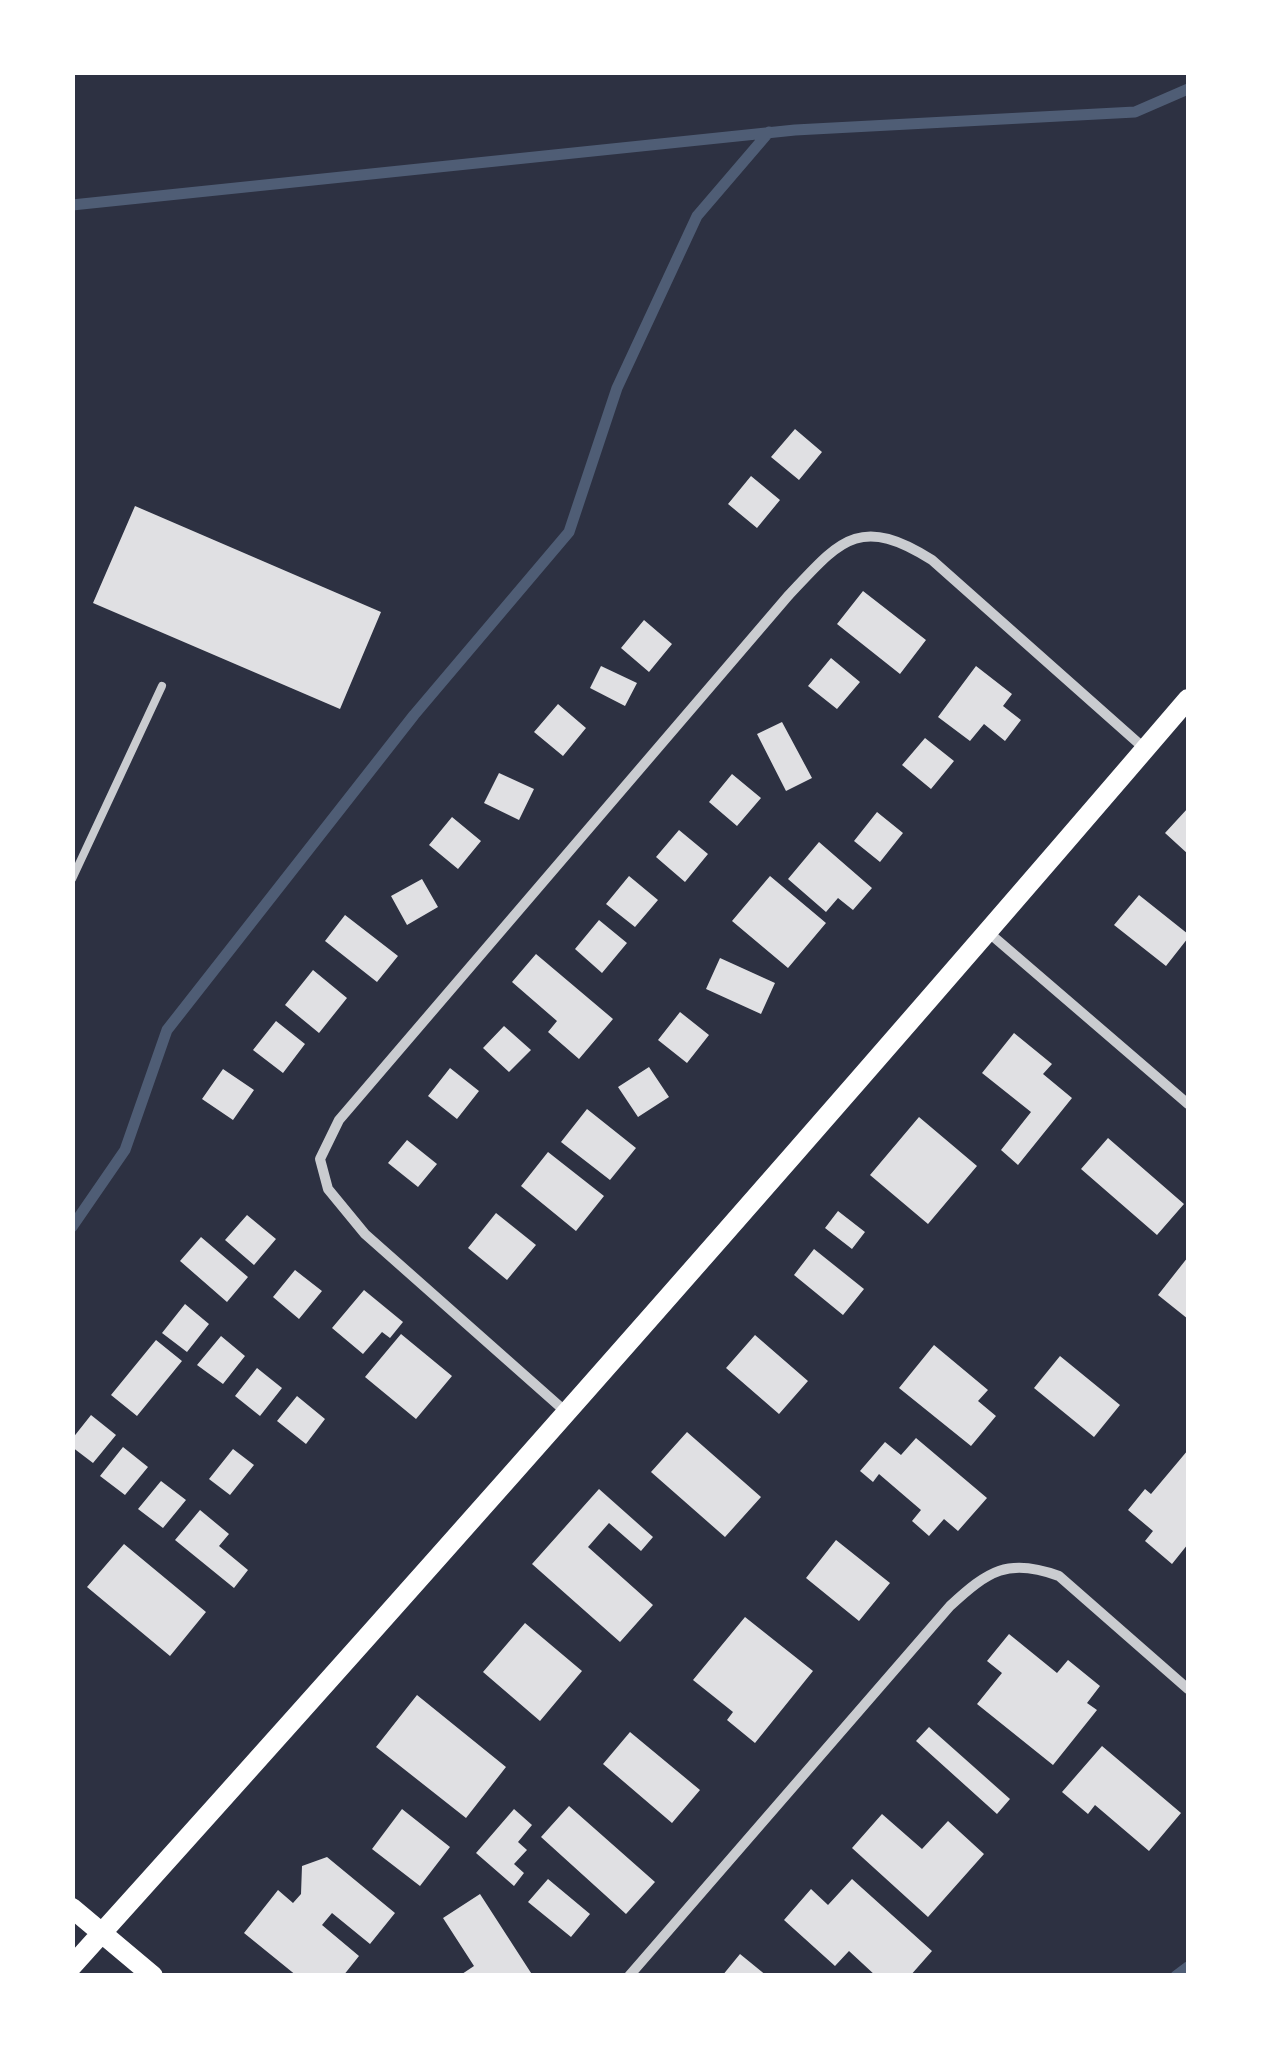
<!DOCTYPE html>
<style>
body{margin:0}
#map{position:relative;width:1261px;height:2048px;overflow:hidden;background:#2d3142;font-family:"Sofia Sans Condensed",sans-serif}
canvas{display:block}
.frame{position:absolute;inset:0;border:75px solid #fff;pointer-events:none}
</style>
<div id="map">
<canvas width="1261" height="2048"></canvas>
<div class="frame"></div>
</div>
<script>
const ctx = document.querySelector('canvas').getContext('2d');
ctx.lineJoin = 'round';
function strokePath(path, color, width, dash) {
  ctx.strokeStyle = color;
  ctx.lineWidth = width;
  ctx.lineCap = dash ? 'butt' : 'round';
  ctx.setLineDash(dash || []);
  ctx.stroke(path);
}
function fillPath(path, color) {
  ctx.fillStyle = color;
  ctx.fill(path, 'evenodd');
}
strokePath(new Path2D(`
 M 72,205 L 795,130 L 1135,112 L 1188,89
 M 72,1227 L 125,1150 L 167,1030 L 414,715 L 569,532 L 617,388 L 697,216 L 769,132
 M 1176,1976 L 1188,1967`), '#4f5d75', 11);
fillPath(new Path2D(`
 M 795,429 L 822,452 L 799,480 L 771,457 Z
 M 751,476 L 780,500 L 757,528 L 728,504 Z
 M 135,506 L 381,612 L 340,709 L 93,603 Z
 M 863,591 L 926,640 L 900,674 L 837,624 Z
 M 644,620 L 672,644 L 649,672 L 621,648 Z
 M 831,658 L 860,682 L 837,709 L 808,686 Z
 M 601,666 L 637,683 L 625,706 L 590,688 Z
 M 976,666 L 1012,694 L 1003,706 L 1021,720 L 1005,741 L 984,724 L 970,741 L 938,717 Z
 M 558,704 L 586,728 L 563,756 L 534,732 Z
 M 782,722 L 812,778 L 786,791 L 757,734 Z
 M 925,738 L 954,761 L 931,789 L 902,765 Z
 M 499,773 L 534,789 L 519,820 L 484,803 Z
 M 732,774 L 761,798 L 737,826 L 709,802 Z
 M 1188,808 L 1188,854 L 1165,833 Z
 M 877,812 L 903,833 L 880,862 L 854,841 Z
 M 452,817 L 481,841 L 458,869 L 429,845 Z
 M 679,830 L 708,854 L 685,882 L 656,857 Z
 M 819,842 L 872,888 L 853,910 L 838,898 L 826,912 L 788,879 Z
 M 629,876 L 658,900 L 635,927 L 606,904 Z
 M 770,876 L 826,923 L 788,968 L 732,921 Z
 M 422,879 L 438,907 L 407,925 L 391,896 Z
 M 1139,895 L 1188,934 L 1188,938 L 1166,966 L 1114,925 Z
 M 345,915 L 398,956 L 377,982 L 325,941 Z
 M 599,920 L 627,943 L 602,973 L 575,949 Z
 M 536,954 L 613,1019 L 579,1059 L 548,1032 L 557,1021 L 512,982 Z
 M 720,958 L 775,983 L 761,1014 L 706,989 Z
 M 313,970 L 347,998 L 319,1033 L 285,1005 Z
 M 680,1012 L 709,1035 L 687,1063 L 658,1040 Z
 M 276,1021 L 305,1044 L 283,1073 L 253,1050 Z
 M 504,1026 L 531,1050 L 509,1072 L 483,1048 Z
 M 1014,1033 L 1052,1064 L 1043,1074 L 1072,1098 L 1018,1165 L 1001,1150 L 1031,1112 L 982,1073 Z
 M 649,1067 L 669,1097 L 638,1117 L 618,1087 Z
 M 450,1068 L 479,1091 L 457,1119 L 428,1096 Z
 M 223,1069 L 254,1090 L 233,1120 L 202,1099 Z
 M 587,1109 L 636,1148 L 610,1180 L 561,1142 Z
 M 919,1117 L 977,1166 L 928,1224 L 870,1175 Z
 M 1108,1138 L 1184,1204 L 1157,1235 L 1081,1169 Z
 M 407,1140 L 437,1164 L 418,1187 L 388,1163 Z
 M 548,1152 L 604,1196 L 576,1231 L 521,1186 Z
 M 838,1211 L 865,1232 L 852,1249 L 825,1228 Z
 M 496,1213 L 536,1245 L 507,1280 L 468,1248 Z
 M 247,1215 L 276,1239 L 254,1265 L 225,1240 Z
 M 201,1237 L 248,1277 L 227,1302 L 180,1261 Z
 M 814,1249 L 864,1289 L 843,1315 L 794,1275 Z
 M 1188,1257 L 1188,1319 L 1158,1295 Z
 M 295,1270 L 322,1291 L 299,1319 L 273,1297 Z
 M 364,1290 L 403,1322 L 390,1338 L 382,1332 L 363,1354 L 332,1328 Z
 M 185,1304 L 209,1324 L 187,1352 L 162,1333 Z
 M 401,1334 L 452,1376 L 416,1419 L 365,1377 Z
 M 755,1335 L 808,1381 L 779,1414 L 726,1368 Z
 M 221,1336 L 245,1356 L 223,1384 L 197,1365 Z
 M 156,1340 L 182,1361 L 137,1416 L 111,1395 Z
 M 934,1345 L 988,1390 L 978,1401 L 996,1416 L 971,1446 L 899,1388 Z
 M 1060,1356 L 1120,1405 L 1094,1437 L 1034,1388 Z
 M 257,1368 L 282,1388 L 260,1416 L 235,1396 Z
 M 297,1396 L 325,1419 L 306,1444 L 277,1421 Z
 M 91,1415 L 116,1435 L 93,1463 L 72,1447 L 72,1439 Z
 M 687,1432 L 761,1497 L 725,1537 L 651,1472 Z
 M 916,1438 L 987,1498 L 958,1531 L 944,1519 L 929,1536 L 912,1521 L 921,1510 L 879,1474 L 873,1482 L 860,1471 L 885,1442 L 901,1455 Z
 M 123,1447 L 148,1467 L 125,1495 L 100,1476 Z
 M 233,1449 L 254,1465 L 230,1495 L 209,1479 Z
 M 1188,1450 L 1188,1544 L 1172,1564 L 1145,1541 L 1153,1531 L 1128,1510 L 1145,1489 L 1151,1494 Z
 M 161,1481 L 186,1500 L 163,1528 L 138,1509 Z
 M 599,1489 L 653,1537 L 641,1551 L 609,1523 L 588,1547 L 653,1605 L 620,1642 L 532,1564 Z
 M 200,1510 L 229,1534 L 219,1546 L 248,1570 L 234,1588 L 175,1540 Z
 M 836,1540 L 890,1583 L 859,1621 L 806,1578 Z
 M 124,1544 L 206,1612 L 170,1656 L 87,1587 Z
 M 745,1617 L 813,1671 L 755,1743 L 727,1720 L 733,1712 L 693,1680 Z
 M 525,1623 L 582,1671 L 540,1721 L 483,1672 Z
 M 1009,1634 L 1057,1673 L 1068,1660 L 1100,1686 L 1087,1703 L 1097,1710 L 1053,1765 L 977,1704 L 1002,1673 L 987,1661 Z
 M 417,1695 L 506,1767 L 466,1818 L 376,1747 Z
 M 929,1727 L 1010,1799 L 997,1814 L 916,1741 Z
 M 630,1732 L 700,1790 L 672,1823 L 603,1764 Z
 M 1102,1746 L 1181,1813 L 1149,1851 L 1095,1805 L 1088,1814 L 1062,1792 Z
 M 569,1806 L 655,1882 L 626,1914 L 541,1837 Z
 M 402,1809 L 450,1847 L 420,1886 L 372,1849 Z
 M 514,1809 L 532,1825 L 518,1842 L 527,1850 L 514,1864 L 524,1873 L 514,1886 L 476,1853 Z
 M 882,1814 L 922,1849 L 948,1821 L 984,1854 L 928,1917 L 852,1848 Z
 M 327,1857 L 395,1913 L 370,1944 L 332,1913 L 322,1925 L 359,1956 L 343,1976 L 297,1976 L 244,1933 L 278,1890 L 293,1903 L 301,1894 L 302,1866 Z
 M 548,1879 L 590,1914 L 571,1937 L 528,1902 Z
 M 852,1879 L 932,1951 L 910,1976 L 876,1976 L 849,1951 L 835,1966 L 784,1920 L 811,1889 L 828,1905 Z
 M 480,1894 L 533,1976 L 459,1976 L 474,1966 L 443,1918 Z
 M 740,1954 L 767,1976 L 722,1976 Z`), '#e0e0e3');
strokePath(new Path2D(`
 M 72,879 L 162,686`), '#caccd0', 8);
strokePath(new Path2D(`
 M 988,932 L 1188,1104
 M 566,1412 L 365,1234 L 328,1189 L 320,1159 L 339,1120 L 788,596 C 839,542 858,513 932,560 L 1145,749
 M 629,1976 L 950,1606 C 988,1571 1008,1557 1059,1576 L 1188,1689`), '#caccd0', 10);
strokePath(new Path2D(`
 M 72,1908 L 153,1976
 M 72,1966 C 449,1548 822,1126 1188,699`), '#fff', 20);
</script>
